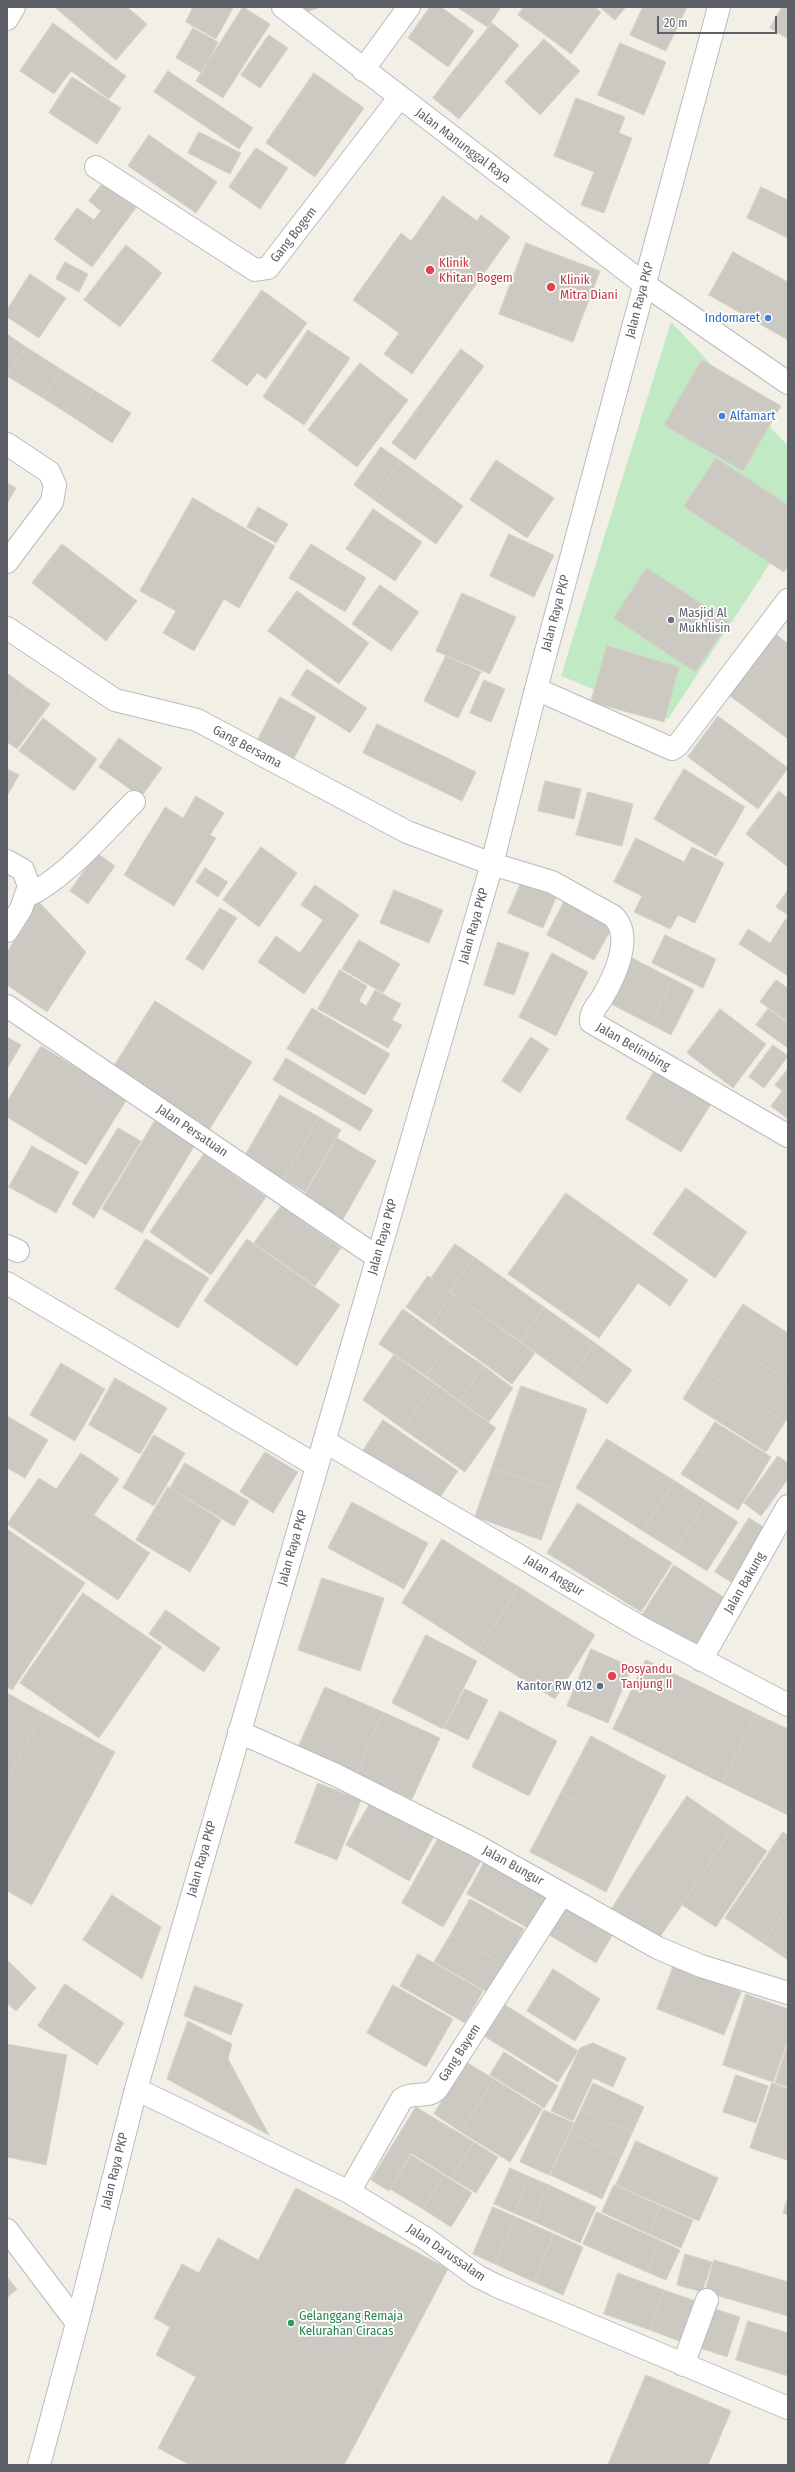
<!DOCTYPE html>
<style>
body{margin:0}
#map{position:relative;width:795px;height:2472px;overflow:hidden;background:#f1efe6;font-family:"Fira Sans Condensed",sans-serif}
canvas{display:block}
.frame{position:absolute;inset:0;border:8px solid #5d6167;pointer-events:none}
.scale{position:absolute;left:657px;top:16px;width:120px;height:18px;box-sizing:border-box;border:2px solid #5d6167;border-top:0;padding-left:5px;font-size:12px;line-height:14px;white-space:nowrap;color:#5d6167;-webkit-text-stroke:3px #fff;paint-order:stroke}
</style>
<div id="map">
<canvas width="795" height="2472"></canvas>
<div class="frame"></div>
<div class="scale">20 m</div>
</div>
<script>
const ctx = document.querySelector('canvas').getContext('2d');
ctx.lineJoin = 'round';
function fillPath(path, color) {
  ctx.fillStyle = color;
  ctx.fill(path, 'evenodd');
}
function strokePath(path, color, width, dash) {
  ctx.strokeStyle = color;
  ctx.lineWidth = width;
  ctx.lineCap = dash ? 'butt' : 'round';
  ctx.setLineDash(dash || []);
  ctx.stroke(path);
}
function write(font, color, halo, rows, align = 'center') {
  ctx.font = font + ' "Fira Sans Condensed",sans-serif';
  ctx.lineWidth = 3.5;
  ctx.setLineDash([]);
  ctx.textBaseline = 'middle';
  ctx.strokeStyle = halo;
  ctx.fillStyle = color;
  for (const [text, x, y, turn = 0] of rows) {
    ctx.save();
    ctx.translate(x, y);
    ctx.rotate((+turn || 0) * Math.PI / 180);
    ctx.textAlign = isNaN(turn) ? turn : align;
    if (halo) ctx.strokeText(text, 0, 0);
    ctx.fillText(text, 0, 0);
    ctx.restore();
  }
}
fillPath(new Path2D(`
 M 671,322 L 788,446 L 788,536 L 668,719 L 561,676 Z`), '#c1e9c3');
const building = new Path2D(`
 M 55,7 L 127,7 L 147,24 L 116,60 Z
 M 193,7 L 232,7 L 233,8 L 216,39 L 186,22 Z
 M 243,7 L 270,24 L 223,98 L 196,81 Z
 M 304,7 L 321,7 L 306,12 Z
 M 430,7 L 441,7 L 474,31 L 448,67 L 408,38 Z
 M 457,7 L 501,7 L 488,27 Z
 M 524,7 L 594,7 L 601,12 L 571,54 L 518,15 Z
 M 600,7 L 626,7 L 615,20 Z
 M 643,7 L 687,7 L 666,51 L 630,35 Z
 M 782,7 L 788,7 L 788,39 L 770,28 Z
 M 53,23 L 126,76 L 109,99 L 71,71 L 54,94 L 20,71 Z
 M 492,23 L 519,45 L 478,96 L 451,74 Z
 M 193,28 L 218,42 L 202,73 L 176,58 Z
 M 269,35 L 288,48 L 260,88 L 241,75 Z
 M 544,39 L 580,71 L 540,115 L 505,82 Z
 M 620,43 L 666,62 L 644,115 L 598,95 Z
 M 168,71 L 253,128 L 239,149 L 154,92 Z
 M 314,73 L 364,108 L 315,177 L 266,143 Z
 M 451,74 L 478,96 L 459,119 L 433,98 Z
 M 72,77 L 121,108 L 97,144 L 49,113 Z
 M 576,98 L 625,117 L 619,133 L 632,138 L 604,213 L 581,205 L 594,172 L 554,156 Z
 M 199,132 L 241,153 L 230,174 L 188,153 Z
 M 149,135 L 217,182 L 196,213 L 128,166 Z
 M 256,148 L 288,168 L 260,209 L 229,187 Z
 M 105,180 L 138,205 L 92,267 L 54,239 L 77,208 L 94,220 L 101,211 L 89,201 Z
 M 761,187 L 788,200 L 788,238 L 747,218 Z
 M 443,196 L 477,221 L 481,215 L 510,237 L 412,374 L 384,354 L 399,333 L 353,300 L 401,233 L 411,241 Z
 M 526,243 L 600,271 L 573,342 L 499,314 Z
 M 126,245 L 162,273 L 120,327 L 84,300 Z
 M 733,252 L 788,282 L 788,340 L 709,295 Z
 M 65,262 L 88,274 L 79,292 L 56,279 Z
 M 30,274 L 66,298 L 39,338 L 7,317 L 7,310 Z
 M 262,290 L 307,323 L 266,379 L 257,373 L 247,386 L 212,361 Z
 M 308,330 L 350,358 L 304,425 L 263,397 Z
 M 7,334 L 26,347 L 7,376 Z
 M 26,347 L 62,370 L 43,398 L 7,376 Z
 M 461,349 L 484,366 L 415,460 L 392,443 Z
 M 702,360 L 781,406 L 743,471 L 664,425 Z
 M 360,363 L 408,400 L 357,467 L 308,430 Z
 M 62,370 L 94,390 L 76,419 L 43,398 Z
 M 94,390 L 131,413 L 112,443 L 76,419 Z
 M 381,447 L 401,461 L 373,499 L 354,485 Z
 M 716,458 L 788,505 L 788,566 L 784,572 L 684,507 Z
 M 496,460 L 554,498 L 527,538 L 470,500 Z
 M 401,461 L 463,506 L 436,544 L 373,499 Z
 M 7,483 L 16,488 L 7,504 Z
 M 193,498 L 275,546 L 239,608 L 224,599 L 194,651 L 163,633 L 176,611 L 140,591 Z
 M 258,507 L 288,524 L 276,543 L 247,527 Z
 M 373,509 L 422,542 L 395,581 L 346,549 Z
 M 509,534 L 554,555 L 534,597 L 490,576 Z
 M 62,544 L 137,601 L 106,641 L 32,583 Z
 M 311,544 L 366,578 L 345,612 L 289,578 Z
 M 647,568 L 729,622 L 695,672 L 614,618 Z
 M 380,585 L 419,612 L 391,651 L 352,624 Z
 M 297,591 L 369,643 L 339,684 L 268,631 Z
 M 462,593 L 516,617 L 490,674 L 436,651 Z
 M 772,631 L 788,644 L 788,739 L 726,693 Z
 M 607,646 L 679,667 L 664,722 L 591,702 Z
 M 446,656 L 481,672 L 458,718 L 424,701 Z
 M 307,669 L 367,708 L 350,733 L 291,695 Z
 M 7,673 L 26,687 L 7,714 Z
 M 484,680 L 505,689 L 491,722 L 470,713 Z
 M 26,687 L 50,704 L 17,749 L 7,742 L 7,714 Z
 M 280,697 L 316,717 L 293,760 L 257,741 Z
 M 718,716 L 788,768 L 758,809 L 688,757 Z
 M 43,718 L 97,759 L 74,791 L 19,751 Z
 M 377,724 L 476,772 L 462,801 L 363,753 Z
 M 119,738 L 162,768 L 141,797 L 99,767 Z
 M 7,769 L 19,775 L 7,796 Z
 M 684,769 L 745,807 L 716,856 L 654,819 Z
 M 545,781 L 581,789 L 574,819 L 538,811 Z
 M 779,791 L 788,798 L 788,867 L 746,834 Z
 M 588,792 L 633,804 L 622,846 L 576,835 Z
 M 196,796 L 224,813 L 210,835 L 216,838 L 174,906 L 124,875 L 165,807 L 183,818 Z
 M 636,838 L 684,862 L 692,847 L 724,863 L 695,923 L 678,915 L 670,929 L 634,912 L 642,896 L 614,882 Z
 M 261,847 L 297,873 L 259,927 L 223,900 Z
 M 97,853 L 115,866 L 88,904 L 70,891 Z
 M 205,868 L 228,882 L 218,897 L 196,882 Z
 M 523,878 L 558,893 L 543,928 L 508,913 Z
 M 315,885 L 359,915 L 304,994 L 258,962 L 276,936 L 300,953 L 323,920 L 301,905 Z
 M 394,890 L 443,910 L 429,943 L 380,923 Z
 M 788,890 L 788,915 L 776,907 Z
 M 566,898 L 614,924 L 594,960 L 547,935 Z
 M 38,901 L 86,952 L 47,1012 L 7,985 L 7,953 Z
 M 220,908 L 237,918 L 203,970 L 186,959 Z
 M 786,919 L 788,920 L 788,976 L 739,944 L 748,929 L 770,943 Z
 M 665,935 L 716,959 L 703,988 L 652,963 Z
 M 359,940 L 400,964 L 383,993 L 342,969 Z
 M 498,942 L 529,953 L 514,995 L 484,985 Z
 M 552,953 L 588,972 L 556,1036 L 519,1017 Z
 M 632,958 L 673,979 L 650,1024 L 609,1003 Z
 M 340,970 L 367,986 L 359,1001 L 366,1006 L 375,990 L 401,1004 L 392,1020 L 402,1025 L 388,1048 L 318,1009 Z
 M 673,979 L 694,990 L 671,1035 L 650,1024 Z
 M 776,980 L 788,988 L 788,1022 L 760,1002 Z
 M 155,1001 L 252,1062 L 207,1133 L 111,1071 Z
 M 312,1008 L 390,1054 L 365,1095 L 287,1049 Z
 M 720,1009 L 766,1044 L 733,1088 L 687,1053 Z
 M 768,1009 L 788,1023 L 788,1048 L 756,1025 Z
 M 7,1037 L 21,1045 L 7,1069 Z
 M 531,1037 L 549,1049 L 520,1093 L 502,1081 Z
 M 773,1045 L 788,1056 L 764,1088 L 749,1077 Z
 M 41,1046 L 127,1099 L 86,1165 L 7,1117 L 7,1102 Z
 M 286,1058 L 373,1110 L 360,1131 L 273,1080 Z
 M 788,1069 L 788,1119 L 771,1106 L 782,1091 L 775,1085 Z
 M 655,1070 L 711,1104 L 681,1152 L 626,1119 Z
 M 280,1095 L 319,1117 L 284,1179 L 245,1156 Z
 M 319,1117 L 341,1130 L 305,1192 L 284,1179 Z
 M 156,1119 L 196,1143 L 142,1233 L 102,1209 Z
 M 118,1128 L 141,1141 L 94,1218 L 72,1204 Z
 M 337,1138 L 376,1161 L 342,1221 L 303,1198 Z
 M 32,1146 L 79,1172 L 56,1213 L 9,1187 Z
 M 204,1154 L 266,1197 L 211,1275 L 150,1232 Z
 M 686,1188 L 747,1232 L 715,1278 L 653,1234 Z
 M 566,1193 L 688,1280 L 670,1306 L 638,1283 L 599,1338 L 508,1274 Z
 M 281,1206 L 341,1248 L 315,1286 L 254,1243 Z
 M 146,1239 L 209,1278 L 178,1328 L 115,1289 Z
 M 247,1239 L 340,1305 L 297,1366 L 204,1301 Z
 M 455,1244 L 474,1257 L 450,1292 L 431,1278 Z
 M 474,1257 L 544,1307 L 521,1342 L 450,1292 Z
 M 428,1276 L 453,1294 L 431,1325 L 406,1307 Z
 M 453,1294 L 535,1353 L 512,1384 L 431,1325 Z
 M 743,1304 L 788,1333 L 788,1381 L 721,1338 Z
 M 544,1307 L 595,1343 L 571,1378 L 521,1342 Z
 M 403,1309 L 450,1343 L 426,1376 L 379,1344 Z
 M 721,1338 L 788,1381 L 788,1417 L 785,1422 L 702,1369 Z
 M 450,1343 L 484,1366 L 460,1401 L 426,1376 Z
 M 595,1343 L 632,1370 L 607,1404 L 571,1378 Z
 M 394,1355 L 435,1384 L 403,1429 L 363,1400 Z
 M 61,1363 L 105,1389 L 75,1441 L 30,1415 Z
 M 484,1366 L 513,1388 L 489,1422 L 460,1401 Z
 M 702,1369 L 785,1422 L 766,1452 L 683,1399 Z
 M 115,1378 L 167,1408 L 140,1454 L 89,1425 Z
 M 435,1384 L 496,1428 L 465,1472 L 403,1429 Z
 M 521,1386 L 587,1409 L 558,1491 L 492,1468 Z
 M 7,1416 L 48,1440 L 25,1478 L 7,1468 Z
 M 383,1420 L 458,1471 L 437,1502 L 362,1452 Z
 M 715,1422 L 771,1457 L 754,1485 L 698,1449 Z
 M 154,1435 L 185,1453 L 154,1506 L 123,1488 Z
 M 607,1439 L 675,1481 L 643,1531 L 576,1488 Z
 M 698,1449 L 754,1485 L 738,1510 L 681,1474 Z
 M 265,1452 L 298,1472 L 273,1513 L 240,1492 Z
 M 81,1453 L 119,1479 L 94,1515 L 150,1553 L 118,1600 L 7,1524 L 39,1478 L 56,1489 Z
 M 778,1456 L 788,1463 L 788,1479 L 761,1516 L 744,1503 Z
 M 185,1463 L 249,1501 L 234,1526 L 170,1488 Z
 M 492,1468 L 558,1491 L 541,1540 L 475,1517 Z
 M 675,1481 L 706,1501 L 675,1551 L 643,1531 Z
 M 168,1487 L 221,1520 L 207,1544 L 153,1512 Z
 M 706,1501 L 738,1522 L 707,1571 L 675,1551 Z
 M 352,1502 L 428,1543 L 404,1589 L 328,1548 Z
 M 578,1503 L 672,1563 L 641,1612 L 547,1553 Z
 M 153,1512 L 207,1544 L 190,1572 L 136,1540 Z
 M 749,1518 L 770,1531 L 736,1585 L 715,1572 Z
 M 7,1529 L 85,1583 L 43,1644 L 7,1619 Z
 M 442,1539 L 519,1587 L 478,1652 L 402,1603 Z
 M 674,1565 L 725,1598 L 694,1647 L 642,1615 Z
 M 322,1578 L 384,1598 L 360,1671 L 298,1650 Z
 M 519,1587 L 595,1635 L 555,1699 L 478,1652 Z
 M 83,1593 L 162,1647 L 99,1738 L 20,1683 Z
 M 166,1610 L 220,1648 L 204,1672 L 149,1634 Z
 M 7,1619 L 43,1644 L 12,1690 L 7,1687 Z
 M 426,1635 L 477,1661 L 443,1729 L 392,1703 Z
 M 591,1649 L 632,1667 L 608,1723 L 567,1706 Z
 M 646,1660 L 756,1714 L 722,1783 L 613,1729 Z
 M 325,1687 L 383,1712 L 356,1775 L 298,1748 Z
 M 465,1689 L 488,1700 L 468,1740 L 444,1728 Z
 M 7,1693 L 43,1713 L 7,1780 Z
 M 500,1711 L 557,1741 L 529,1796 L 472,1767 Z
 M 383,1712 L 440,1738 L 412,1799 L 356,1775 Z
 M 43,1713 L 115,1752 L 32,1905 L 7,1891 L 7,1780 Z
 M 756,1714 L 788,1729 L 788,1815 L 722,1783 Z
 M 591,1736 L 666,1776 L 636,1833 L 561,1793 Z
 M 318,1783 L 361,1800 L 337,1860 L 295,1843 Z
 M 561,1793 L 636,1833 L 606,1892 L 530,1852 Z
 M 687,1796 L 733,1828 L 682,1905 L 635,1872 Z
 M 372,1800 L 434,1836 L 409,1881 L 346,1845 Z
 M 733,1828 L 767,1851 L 716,1927 L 682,1905 Z
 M 783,1832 L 788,1836 L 788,1907 L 763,1943 L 725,1918 Z
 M 439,1837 L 481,1861 L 443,1927 L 402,1903 Z
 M 485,1861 L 553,1899 L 535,1932 L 467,1894 Z
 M 635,1872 L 682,1905 L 657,1941 L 611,1910 Z
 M 112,1895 L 161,1927 L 142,1979 L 83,1940 Z
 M 470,1899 L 524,1929 L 505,1965 L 451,1934 Z
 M 563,1904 L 613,1934 L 596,1963 L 546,1933 Z
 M 788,1907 L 788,1960 L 763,1943 Z
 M 451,1934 L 505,1965 L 489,1993 L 434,1962 Z
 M 418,1954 L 483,1991 L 465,2023 L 400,1986 Z
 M 7,1960 L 36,1988 L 16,2011 L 7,2003 Z
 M 674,1965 L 741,1992 L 724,2035 L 657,2009 Z
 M 553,1969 L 600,1999 L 575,2041 L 527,2011 Z
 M 65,1984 L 124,2023 L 97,2065 L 38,2026 Z
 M 393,1985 L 453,2019 L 426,2067 L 367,2033 Z
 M 195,1986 L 243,2004 L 231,2035 L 184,2016 Z
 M 746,1994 L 788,2009 L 788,2040 L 773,2082 L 723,2065 Z
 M 499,2001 L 578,2051 L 558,2082 L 479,2033 Z
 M 188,2021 L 232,2044 L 228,2059 L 269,2135 L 167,2079 Z
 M 593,2043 L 626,2058 L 613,2087 L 593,2078 L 573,2121 L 551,2111 L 580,2048 Z
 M 7,2044 L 67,2055 L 46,2165 L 7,2157 Z
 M 788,2044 L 788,2058 L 784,2056 Z
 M 504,2052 L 558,2086 L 544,2108 L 490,2075 Z
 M 784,2056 L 788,2058 L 788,2087 L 775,2083 Z
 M 466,2062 L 494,2079 L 461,2132 L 434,2114 Z
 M 736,2075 L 768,2086 L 756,2123 L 723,2112 Z
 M 494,2079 L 542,2109 L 510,2162 L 461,2132 Z
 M 593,2083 L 644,2107 L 632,2133 L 581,2110 Z
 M 772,2083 L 788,2089 L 787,2160 L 750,2148 Z
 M 416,2107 L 474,2142 L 451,2178 L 411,2153 L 389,2191 L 371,2180 Z
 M 544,2110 L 574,2123 L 549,2175 L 520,2162 Z
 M 581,2110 L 632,2133 L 621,2157 L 570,2133 Z
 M 570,2133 L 621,2157 L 602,2199 L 550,2175 Z
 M 636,2141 L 718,2178 L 699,2221 L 616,2185 Z
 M 474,2142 L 498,2157 L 476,2193 L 451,2178 Z
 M 411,2155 L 444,2175 L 423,2209 L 390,2189 Z
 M 510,2168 L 530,2177 L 514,2213 L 494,2204 Z
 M 444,2175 L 472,2193 L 451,2227 L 423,2209 Z
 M 530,2177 L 549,2185 L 533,2221 L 514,2213 Z
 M 549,2185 L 596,2207 L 580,2243 L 533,2221 Z
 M 614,2185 L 661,2206 L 649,2234 L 602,2212 Z
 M 296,2188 L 448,2269 L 344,2465 L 190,2465 L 158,2448 L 196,2377 L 156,2355 L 170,2327 L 154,2318 L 182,2264 L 199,2273 L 218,2238 L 258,2260 Z
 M 788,2198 L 788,2215 L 783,2213 Z
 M 661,2206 L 693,2220 L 681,2248 L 649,2234 Z
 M 493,2207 L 516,2217 L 495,2264 L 473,2254 Z
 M 597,2212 L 661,2241 L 647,2272 L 583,2244 Z
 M 516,2217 L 554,2234 L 534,2282 L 495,2264 Z
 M 554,2234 L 583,2247 L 563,2295 L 534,2282 Z
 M 661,2241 L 680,2250 L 666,2280 L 647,2272 Z
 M 685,2254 L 712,2262 L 702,2292 L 677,2285 Z
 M 714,2260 L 788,2282 L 788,2316 L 705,2292 Z
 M 618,2273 L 664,2290 L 650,2330 L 604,2314 Z
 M 7,2277 L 17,2289 L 7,2298 Z
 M 664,2290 L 701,2303 L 687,2344 L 650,2330 Z
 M 709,2307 L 740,2317 L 727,2357 L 697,2347 Z
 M 748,2321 L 788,2333 L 788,2376 L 736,2360 Z
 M 646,2375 L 731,2411 L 708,2465 L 608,2465 Z`);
fillPath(building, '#ccc9c3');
strokePath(building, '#d6d1c3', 1);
const minor = new Path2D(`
 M 283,7 L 644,284 L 788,383
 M 7,19 L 14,7
 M 363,70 L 409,7
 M 96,167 L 255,270 L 268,268 L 399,98
 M 7,444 L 49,472 L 55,485 L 52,502 L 7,562
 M 7,628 L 115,700 L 197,720 L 407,832 L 492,864 L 552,882 L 613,916 C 634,936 615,976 602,998 C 597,1006 590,1012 591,1022 L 788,1136
 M 536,689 L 672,749 L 678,745 L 788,600
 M 7,861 L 23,870 L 29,886 L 21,909 L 7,931
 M 25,897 C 65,879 103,833 134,802
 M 7,1006 L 377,1257
 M 7,1246 L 18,1251
 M 7,1283 L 317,1466
 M 324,1441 L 640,1627 L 788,1705
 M 701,1660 L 788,1506
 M 239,1732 L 336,1775 L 477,1846 L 658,1948 L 701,1966 L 788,1993
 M 136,2089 L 349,2192 L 425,2238 L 477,2276 L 497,2286 L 788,2408
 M 349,2192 L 402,2099 C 414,2091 427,2099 437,2089 L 562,1894
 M 7,2230 L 77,2323
 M 683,2365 L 707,2300
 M 39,2465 L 77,2323 L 136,2089 L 492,864 L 536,689 L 719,7`);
strokePath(minor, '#b8bbc0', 24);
strokePath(minor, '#fff', 22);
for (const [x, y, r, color] of [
 [430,270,5,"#e0444e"],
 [551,287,5,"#e0444e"],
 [768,318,4,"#3f7fe0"],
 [722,416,4,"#3f7fe0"],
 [671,620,4,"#6b7280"],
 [612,1676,5,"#e0444e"],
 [600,1686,4,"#5c6f8a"],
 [291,2323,4,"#2e9e5b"]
]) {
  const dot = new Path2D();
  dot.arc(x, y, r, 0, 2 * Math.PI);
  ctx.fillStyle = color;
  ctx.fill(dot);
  strokePath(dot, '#fff', 1.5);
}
write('13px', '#5d6167', '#fff', [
 ["Jalan Manunggal Raya",463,146,37],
 ["Gang Bogem",294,235,-52],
 ["Jalan Raya PKP",640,300,-75],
 ["Jalan Raya PKP",556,613,-75],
 ["Gang Bersama",247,747,28],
 ["Jalan Raya PKP",474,926,-74],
 ["Jalan Belimbing",633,1047,30],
 ["Jalan Persatuan",192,1131,34],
 ["Jalan Raya PKP",383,1237,-74],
 ["Jalan Raya PKP",293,1548,-74],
 ["Jalan Anggur",554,1576,31],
 ["Jalan Bakung",745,1583,-60],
 ["Jalan Raya PKP",202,1859,-74],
 ["Jalan Bungur",513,1866,29],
 ["Gang Bayem",460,2053,-57],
 ["Jalan Raya PKP",115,2171,-76],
 ["Jalan Darussalam",446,2253,34]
]);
write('13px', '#be3a42', '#fff', [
 ["Klinik",439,263],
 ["Khitan Bogem",439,278],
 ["Klinik",560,280],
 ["Mitra Diani",560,295],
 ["Posyandu",621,1669],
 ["Tanjung II",621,1684]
], 'left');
write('13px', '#366cbe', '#fff', [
 ["Indomaret",760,318],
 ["Alfamart",730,416,"left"]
], 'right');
write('13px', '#5b616d', '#fff', [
 ["Masjid Al",679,613],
 ["Mukhlisin",679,628]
], 'left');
write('13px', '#4e5e75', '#fff', [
 ["Kantor RW 012",592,1686]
], 'right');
write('13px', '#27864d', '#fff', [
 ["Gelanggang Remaja",299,2316],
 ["Kelurahan Ciracas",299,2331]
], 'left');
</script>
